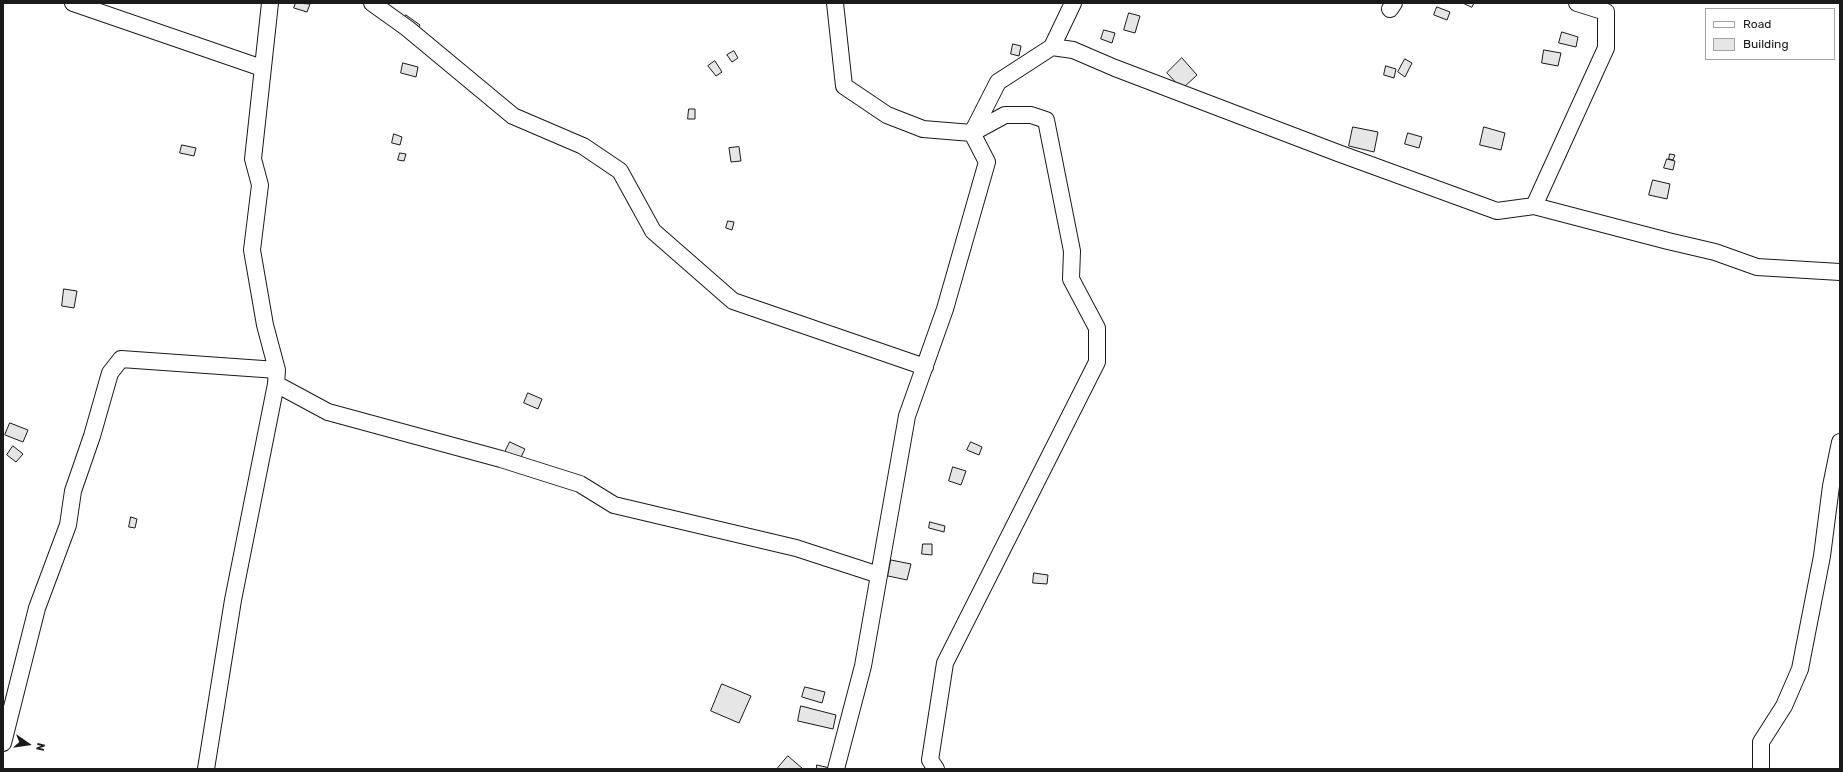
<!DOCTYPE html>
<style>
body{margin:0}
#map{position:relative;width:1843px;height:772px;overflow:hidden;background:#fff;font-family:Rubik,sans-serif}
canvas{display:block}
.frame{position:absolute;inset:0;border:4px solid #1a1a1a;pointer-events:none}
.legend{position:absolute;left:1705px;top:8px;width:130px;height:52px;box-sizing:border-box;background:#fff;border:1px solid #a3a3a3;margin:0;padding:5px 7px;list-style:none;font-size:12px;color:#1a1a1a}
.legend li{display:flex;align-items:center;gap:8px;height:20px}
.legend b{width:20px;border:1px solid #a3a3a3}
.north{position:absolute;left:8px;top:724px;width:40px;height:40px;-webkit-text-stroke:3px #fff;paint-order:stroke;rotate:103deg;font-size:11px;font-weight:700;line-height:16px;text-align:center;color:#1a1a1a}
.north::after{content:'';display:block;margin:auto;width:14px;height:18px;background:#1a1a1a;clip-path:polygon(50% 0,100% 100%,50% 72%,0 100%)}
</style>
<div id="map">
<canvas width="1843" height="772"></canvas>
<div class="frame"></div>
<ul class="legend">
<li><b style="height:5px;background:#fff"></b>Road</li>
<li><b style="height:11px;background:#e6e6e6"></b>Building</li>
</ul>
<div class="north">N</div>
</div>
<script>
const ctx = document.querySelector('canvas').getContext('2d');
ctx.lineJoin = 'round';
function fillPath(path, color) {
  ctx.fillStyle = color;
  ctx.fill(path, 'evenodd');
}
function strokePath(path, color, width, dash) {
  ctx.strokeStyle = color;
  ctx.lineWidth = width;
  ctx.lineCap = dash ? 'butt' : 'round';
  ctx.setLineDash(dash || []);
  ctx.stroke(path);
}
const building = new Path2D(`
 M 296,3 L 310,4 L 307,12 L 294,8 Z
 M 1463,3 L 1474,3 L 1472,7 Z
 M 1437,7 L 1450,12 L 1447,20 L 1434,15 Z
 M 1129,13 L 1140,16 L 1135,33 L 1124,30 Z
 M 406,15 L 420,25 L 416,32 L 401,23 Z
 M 1104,30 L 1115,33 L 1112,43 L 1101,39 Z
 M 1562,32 L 1578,37 L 1576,47 L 1559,43 Z
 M 1013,44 L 1021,46 L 1019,56 L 1011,54 Z
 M 1544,50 L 1561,53 L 1558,66 L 1542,63 Z
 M 734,51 L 738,58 L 732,62 L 727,55 Z
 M 1182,58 L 1197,75 L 1182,89 L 1167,73 Z
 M 1405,59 L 1412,63 L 1405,77 L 1398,72 Z
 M 715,61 L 722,72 L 716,76 L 708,66 Z
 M 403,63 L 418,67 L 416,77 L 401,73 Z
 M 1386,66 L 1396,69 L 1394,78 L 1384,75 Z
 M 689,109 L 695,109 L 695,119 L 688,119 Z
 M 1353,127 L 1378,132 L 1374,152 L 1349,146 Z
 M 1484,127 L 1505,133 L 1501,150 L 1480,145 Z
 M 1408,133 L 1422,137 L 1419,148 L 1405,144 Z
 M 394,134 L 402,137 L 400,145 L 392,143 Z
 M 182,145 L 196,148 L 194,156 L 180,153 Z
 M 739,147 L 741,161 L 731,162 L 729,148 Z
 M 400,153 L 406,154 L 404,161 L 398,160 Z
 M 1670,154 L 1675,155 L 1673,160 L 1669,159 Z
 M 1667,159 L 1675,161 L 1673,170 L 1664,168 Z
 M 1653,180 L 1670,184 L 1667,199 L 1649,195 Z
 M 728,221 L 734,222 L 732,230 L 726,228 Z
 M 64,289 L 77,291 L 74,308 L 62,306 Z
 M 528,393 L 542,399 L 538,409 L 524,403 Z
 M 10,423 L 28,430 L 23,442 L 5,435 Z
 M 510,442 L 525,449 L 520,459 L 505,452 Z
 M 971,442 L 982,447 L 979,455 L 967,450 Z
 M 13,446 L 23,454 L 16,462 L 7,455 Z
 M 953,467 L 966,471 L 961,485 L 949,481 Z
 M 131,517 L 137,519 L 135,528 L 129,527 Z
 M 930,522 L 945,526 L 944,532 L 929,528 Z
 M 923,544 L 932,544 L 932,555 L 922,554 Z
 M 891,560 L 911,564 L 907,580 L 888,576 Z
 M 1034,573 L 1048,575 L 1047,584 L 1033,583 Z
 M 722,684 L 751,696 L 739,723 L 711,711 Z
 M 805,687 L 825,692 L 822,703 L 802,697 Z
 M 801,706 L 836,715 L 833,729 L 798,721 Z
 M 788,756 L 803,769 L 777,769 Z
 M 817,765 L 830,768 L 829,769 L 817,769 Z`);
fillPath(building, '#e6e6e6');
strokePath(building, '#1a1a1a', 1);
const minor = new Path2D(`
 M 73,3 L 262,68
 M 270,3 L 253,159 L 260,185 L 252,250 L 265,325 L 277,370 L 276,384 L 328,412 L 501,459 L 580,484 L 614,505 L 796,548 L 879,575
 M 372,3 L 407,28 L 513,116 L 583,146 L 620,171 L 653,231 L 733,301 L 925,367
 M 835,3 L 844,86 L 887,115 L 923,129 L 972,133 L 998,82 L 1052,47 L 1073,3
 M 1390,9 L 1394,3
 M 1052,47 L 1073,50 L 1115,68 L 1338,153 L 1497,211 L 1534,206 L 1668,241 L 1715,252 L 1757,267 L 1840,272
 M 1534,206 L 1606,48 L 1606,12 L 1577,3
 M 3,743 L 37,608 L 68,525 L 73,491 L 92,436 L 110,373 L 121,359 L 277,370
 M 206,769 L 233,600 L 276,384
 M 836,769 L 863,666 L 907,416 L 945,309 L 987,162 L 972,133 L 1005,115 L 1031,115 L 1046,120 L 1072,251 L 1071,279 L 1097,328 L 1097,362 L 945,663 L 930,760 L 936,769
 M 1761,769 L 1761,742 L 1784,706 L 1800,669 L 1822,556 L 1831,486 L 1840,442`);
strokePath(minor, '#1a1a1a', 18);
strokePath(minor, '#fff', 16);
</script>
